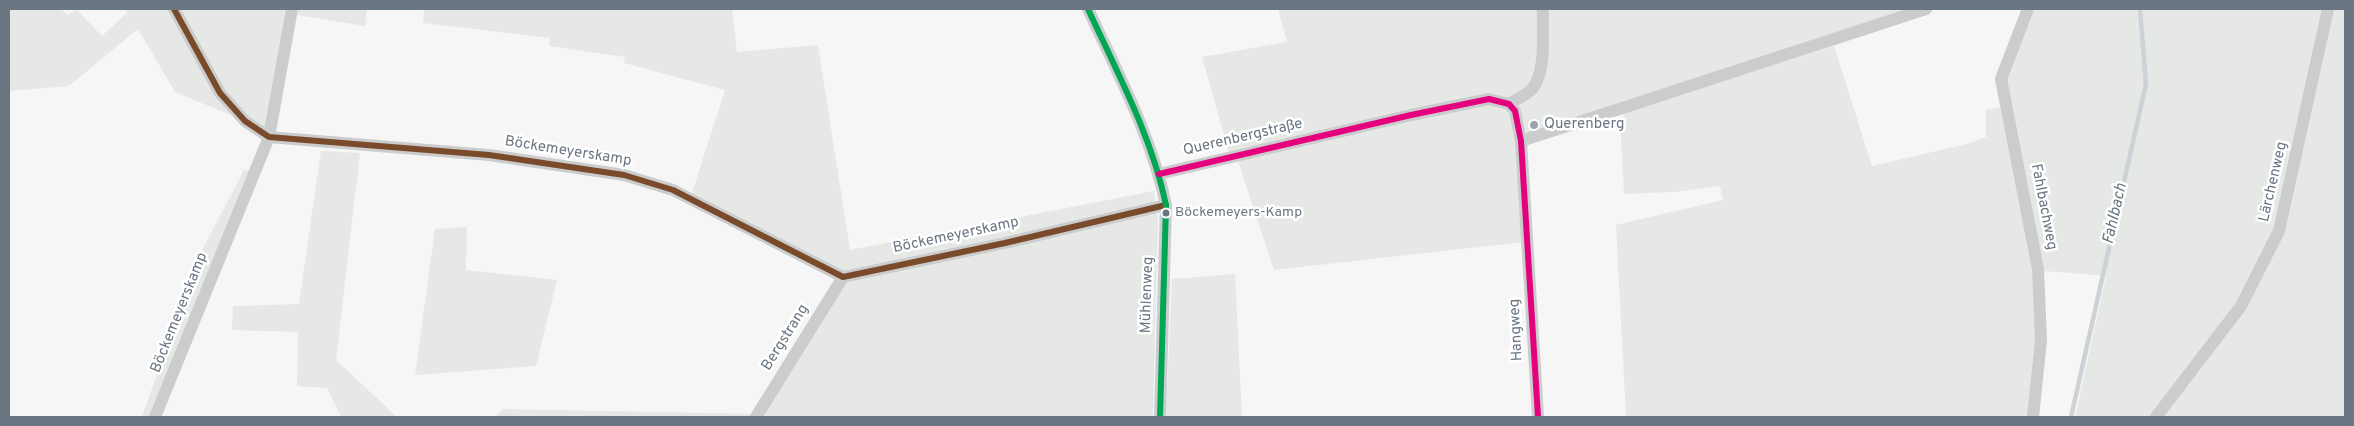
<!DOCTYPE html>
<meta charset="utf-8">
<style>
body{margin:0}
#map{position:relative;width:2354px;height:426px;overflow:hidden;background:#f6f6f6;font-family:Overpass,sans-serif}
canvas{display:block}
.frame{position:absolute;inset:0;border:10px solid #6a7682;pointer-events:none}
</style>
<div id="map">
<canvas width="2354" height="426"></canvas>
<div class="frame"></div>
</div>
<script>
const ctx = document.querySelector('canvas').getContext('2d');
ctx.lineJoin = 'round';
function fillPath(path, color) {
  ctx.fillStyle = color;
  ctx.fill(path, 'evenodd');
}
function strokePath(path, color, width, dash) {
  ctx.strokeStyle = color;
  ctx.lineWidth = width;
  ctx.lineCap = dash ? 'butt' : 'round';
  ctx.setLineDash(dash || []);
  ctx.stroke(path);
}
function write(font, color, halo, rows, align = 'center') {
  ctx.font = font + ' Overpass,sans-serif';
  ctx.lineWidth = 5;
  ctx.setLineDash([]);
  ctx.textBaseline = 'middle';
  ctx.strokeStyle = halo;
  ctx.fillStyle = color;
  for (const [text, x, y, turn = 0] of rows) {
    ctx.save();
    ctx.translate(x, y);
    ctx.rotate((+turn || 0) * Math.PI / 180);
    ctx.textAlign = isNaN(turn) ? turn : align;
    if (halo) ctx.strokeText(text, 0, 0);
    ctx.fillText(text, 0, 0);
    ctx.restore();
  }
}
fillPath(new Path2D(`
 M 9,9 L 60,9 L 68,15 L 76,9 L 102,36 L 127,13 L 125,9 L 290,9 L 267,130 L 175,92 L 138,29 L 69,86 L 9,91 Z
 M 298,9 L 367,9 L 365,26 L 297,15 Z
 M 424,9 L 732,9 L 737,52 L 818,45 L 850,250 L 1154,191 L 1158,221 L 1153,417 L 495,417 L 503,409 L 758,414 L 839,274 L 692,193 L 725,90 L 624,63 L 625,57 L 549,46 L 550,38 L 423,23 Z
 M 1278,9 L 1541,9 L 1537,79 L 1509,102 L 1489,97 L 1229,153 L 1202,57 L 1287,42 Z
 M 1547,9 L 1909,9 L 1527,136 L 1521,110 L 1517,104 L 1533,93 Z
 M 2032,9 L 2345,9 L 2345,417 L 2075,417 L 2106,276 L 2044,271 L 2006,80 Z
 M 1834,46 L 1872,166 L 1967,144 L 1986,137 L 1986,110 L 2002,107 L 2033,266 L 2039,339 L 2030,417 L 1626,417 L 1616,225 L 1723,200 L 1720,186 L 1674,192 L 1624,194 L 1620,122 L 1625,113 Z
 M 1490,101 L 1508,106 L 1516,140 L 1524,242 L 1274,270 L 1238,161 Z
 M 321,151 L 360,153 L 336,360 L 397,417 L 341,417 L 327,388 L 297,386 L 298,332 L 232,330 L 233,306 L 299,304 Z
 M 244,170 L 252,171 L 153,417 L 142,417 L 198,258 Z
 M 467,227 L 466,270 L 557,280 L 536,366 L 415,375 L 435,229 Z
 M 1235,274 L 1242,417 L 1166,417 L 1172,279 Z`), '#e5e8e4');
strokePath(new Path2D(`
 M 2071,417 L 2146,84 L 2140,9`), '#ccd2d5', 4.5);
strokePath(new Path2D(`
 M 174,9 L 220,93 L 245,121 L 269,137 L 489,155 L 624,175 L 673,190 L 843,277 L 1005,243 L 1166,205
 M 1088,9 C 1117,72 1152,137 1166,205 L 1160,417
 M 2028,9 L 2001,79 L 2038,269 L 2041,340 L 2033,417
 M 1509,104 C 1516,100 1526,95 1532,89 C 1547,72 1542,31 1543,9
 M 1521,141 L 1926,9
 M 1159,174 L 1411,115 L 1489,99 L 1509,104 L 1515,111 L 1521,141 L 1538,417
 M 155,417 L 269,137 L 292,9
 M 756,417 L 843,277
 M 2156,417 L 2241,306 L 2279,231 L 2328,9`), '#cbcccd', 12);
strokePath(new Path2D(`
 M 174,9 L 220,93 L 245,121 L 269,137 L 489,155 L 624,175 L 673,190 L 843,277 L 1005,243 L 1166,205`), '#7a4b2a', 6);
strokePath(new Path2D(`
 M 1088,9 C 1117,72 1152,137 1166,205 L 1160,417`), '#00a651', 6);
strokePath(new Path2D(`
 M 1159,174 L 1411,115 L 1489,99 L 1509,104 L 1515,111 L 1521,141 L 1538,417`), '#e5007d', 6);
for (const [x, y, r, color] of [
 [1534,125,5,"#9ba3ab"],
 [1166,213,4.5,"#6a7682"]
]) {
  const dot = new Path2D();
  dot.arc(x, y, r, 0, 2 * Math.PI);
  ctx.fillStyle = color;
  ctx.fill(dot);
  strokePath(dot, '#fff', 2);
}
write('14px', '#6a7682', '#fff', [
 ["Böckemeyers-Kamp",1175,213]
], 'left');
write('15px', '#6a7682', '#fff', [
 ["Querenberg",1544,125]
], 'left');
write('15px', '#6a7682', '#fff', [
 ["Querenbergstraße",1243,138,-13],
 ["Böckemeyerskamp",568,152,9],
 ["Lärchenweg",2274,182,-77],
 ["Fahlbachweg",2043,207,79],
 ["Böckemeyerskamp",956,236,-12],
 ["Mühlenweg",1148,295,-88],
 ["Böckemeyerskamp",180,313,-68],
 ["Hangweg",1517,330,-93],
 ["Bergstrang",786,338,-58]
]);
write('italic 16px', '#67767e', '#fff', [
 ["Fahlbach",2116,214,-77]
]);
</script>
